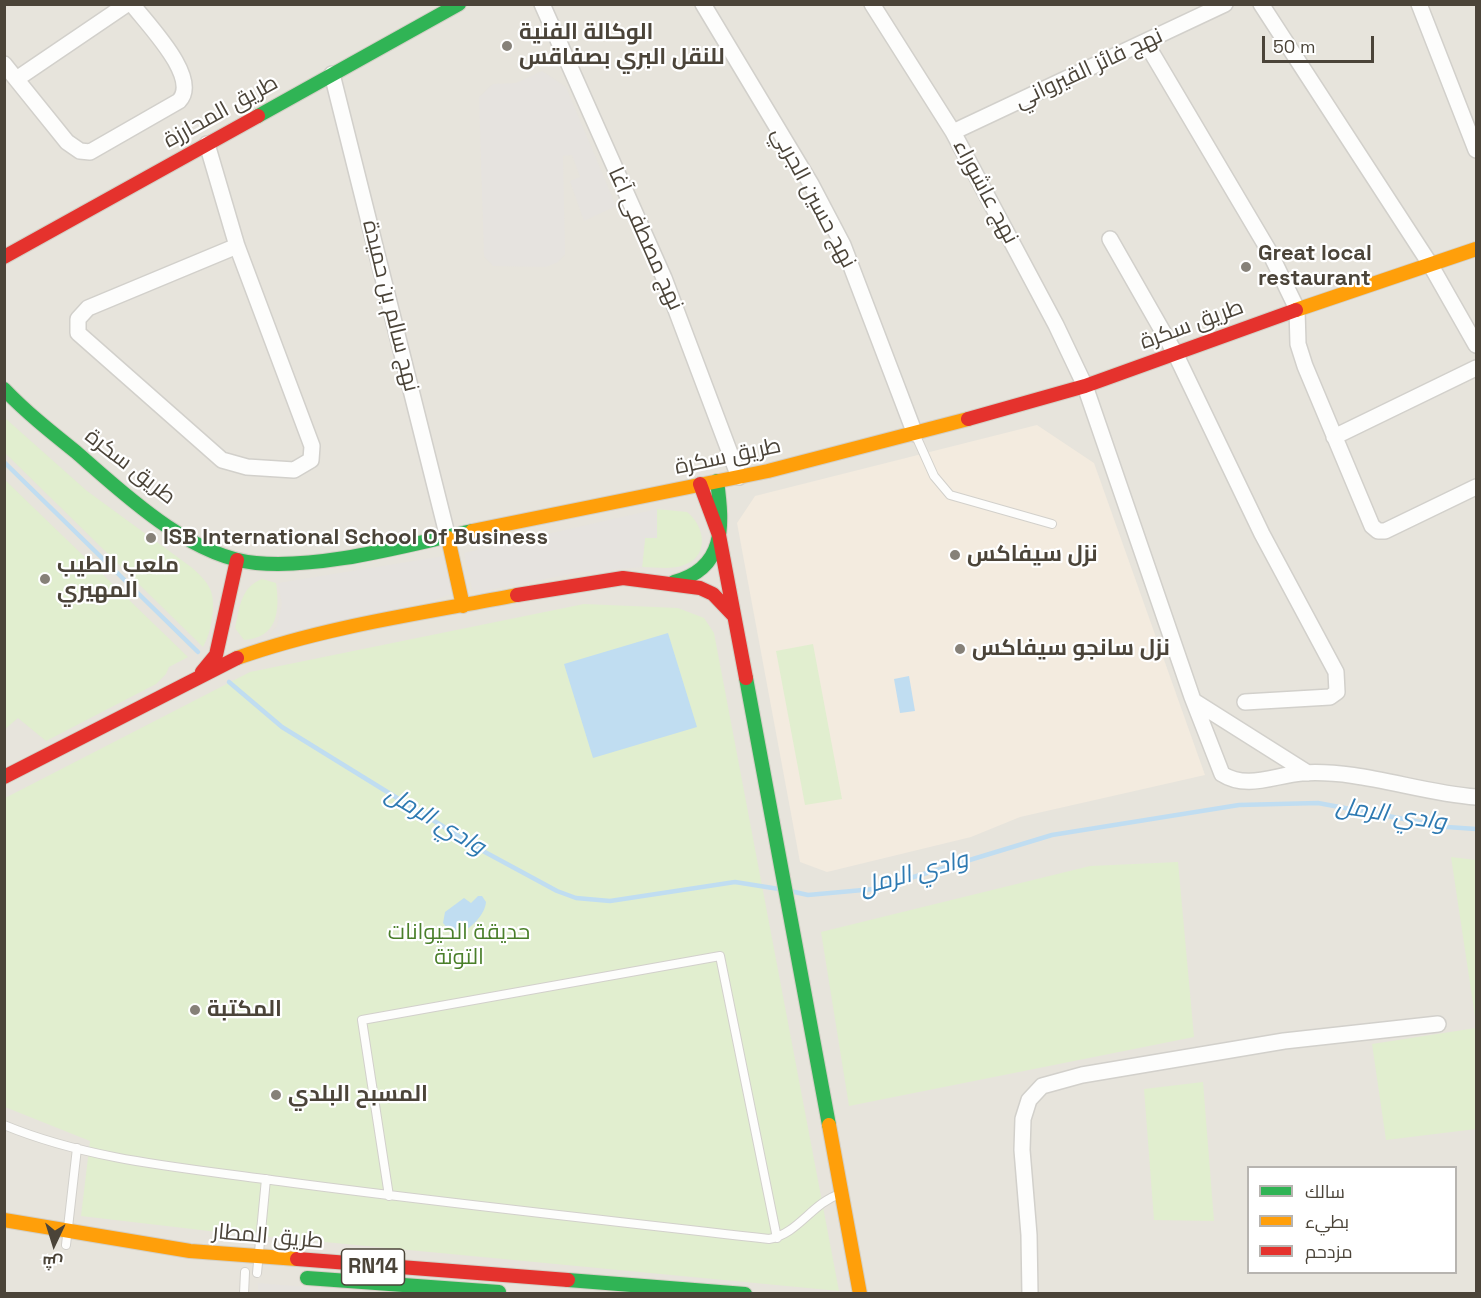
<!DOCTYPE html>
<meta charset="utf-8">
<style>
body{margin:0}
#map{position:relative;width:1481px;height:1298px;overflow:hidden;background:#f4f2ee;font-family:"Space Grotesk",Cairo,sans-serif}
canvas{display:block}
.frame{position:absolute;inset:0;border:6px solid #4b4439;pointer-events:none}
.legend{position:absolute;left:1247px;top:1166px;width:210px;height:108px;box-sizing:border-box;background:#fff;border:2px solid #b7b4b0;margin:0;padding:8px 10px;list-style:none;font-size:18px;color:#4b4439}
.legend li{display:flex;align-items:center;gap:12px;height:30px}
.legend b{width:30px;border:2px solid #b7b4b0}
.north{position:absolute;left:24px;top:1214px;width:60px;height:60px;-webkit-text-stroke:4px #fff;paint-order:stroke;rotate:184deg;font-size:16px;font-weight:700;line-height:24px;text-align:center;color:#4b4439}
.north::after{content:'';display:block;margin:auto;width:21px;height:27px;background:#4b4439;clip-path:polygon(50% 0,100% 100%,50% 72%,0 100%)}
.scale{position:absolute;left:1262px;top:36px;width:112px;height:27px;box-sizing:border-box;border:3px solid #4b4439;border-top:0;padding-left:8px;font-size:18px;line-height:21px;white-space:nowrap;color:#4b4439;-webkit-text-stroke:4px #fff;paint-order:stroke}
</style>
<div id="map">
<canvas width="1481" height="1298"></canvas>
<div class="frame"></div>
<ul class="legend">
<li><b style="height:8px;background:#30b455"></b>سالك</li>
<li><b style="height:8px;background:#ff9f0a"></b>بطيء</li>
<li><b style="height:8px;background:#e5322d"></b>مزدحم</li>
</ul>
<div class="north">ش</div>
<div class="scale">50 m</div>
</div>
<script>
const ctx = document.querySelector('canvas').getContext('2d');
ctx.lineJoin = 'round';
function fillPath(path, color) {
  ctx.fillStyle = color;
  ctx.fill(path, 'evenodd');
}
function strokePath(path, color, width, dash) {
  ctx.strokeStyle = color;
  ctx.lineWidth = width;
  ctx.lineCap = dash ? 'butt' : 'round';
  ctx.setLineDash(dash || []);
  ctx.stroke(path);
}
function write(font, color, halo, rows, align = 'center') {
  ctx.font = font + ' "Space Grotesk",Cairo,sans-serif';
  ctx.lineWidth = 4.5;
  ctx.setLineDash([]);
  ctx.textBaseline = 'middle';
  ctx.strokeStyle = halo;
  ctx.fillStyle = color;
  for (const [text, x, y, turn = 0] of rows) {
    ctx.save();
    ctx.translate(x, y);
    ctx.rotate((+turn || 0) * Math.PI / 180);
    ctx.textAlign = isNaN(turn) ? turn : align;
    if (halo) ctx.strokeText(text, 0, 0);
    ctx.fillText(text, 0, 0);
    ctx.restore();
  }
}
fillPath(new Path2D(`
 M 5,5 L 1476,5 L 1476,1293 L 5,1294 ZM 1248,1168 L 1456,1168 L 1456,1272 L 1248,1272 Z`), '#e7e4dc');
fillPath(new Path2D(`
 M 1037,425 L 1094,463 L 1205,775 L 1020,817 L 971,837 L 827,872 L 800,862 L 737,523 L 755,496 Z`), '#f3ebdf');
fillPath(new Path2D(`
 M 5,418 L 87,491 L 191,567 C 198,573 206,580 210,589 C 217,603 211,634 203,647 L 5,453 Z
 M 4,479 L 188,657 L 169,667 L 166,674 L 156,684 L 46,741 L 18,718 L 5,729 Z
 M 657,509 L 687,512 C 705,526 710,556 684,565 C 672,570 655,567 642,567 L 645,538 L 657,537 Z
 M 262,579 L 276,583 C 280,610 278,638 244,640 L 235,628 C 240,607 240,588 262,579 Z
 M 584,604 L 678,608 L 704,618 L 714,633 L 839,1291 L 209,1231 L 81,1216 L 90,1141 L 5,1107 L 5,798 L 250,672 Z
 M 813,644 L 842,799 L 805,805 L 776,651 Z
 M 1451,857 L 1476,860 L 1476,1023 Z
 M 1178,862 L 1194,1037 L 849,1106 L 821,932 L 1090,866 Z
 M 1476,1028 L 1476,1129 L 1386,1140 L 1372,1044 Z
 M 1203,1082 L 1214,1221 L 1154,1220 L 1144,1089 Z`), '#e1eecf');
fillPath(new Path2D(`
 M 542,71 L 566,87 L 616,206 L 584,221 L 570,181 L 580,177 L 572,155 L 563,156 L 565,254 L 558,262 L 546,267 L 493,266 L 484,256 L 479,97 L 493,84 L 516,83 Z
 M 657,509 L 657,538 L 645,538 L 642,567 L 576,573 L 473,593 L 464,553 Z
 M 444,556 L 452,594 L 431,601 L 269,636 L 277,626 L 282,604 L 278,583 Z
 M 258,1283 L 330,1289 L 330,1293 L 258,1294 Z`), '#e6e3df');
fillPath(new Path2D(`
 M 668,633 L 697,727 L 593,758 L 564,664 Z
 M 909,676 L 915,711 L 900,713 L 894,679 Z
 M 478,896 L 482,896 L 486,902 C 485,914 473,926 463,932 L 450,931 L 443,923 L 445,912 L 464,898 L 471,903 Z`), '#c0ddf1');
strokePath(new Path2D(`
 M 4,462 L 198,652
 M 229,682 L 282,727 L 483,851 L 557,891 L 576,898 L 610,901 L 735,882 L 779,889
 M 790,891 L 808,895 L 874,889 L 1052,835 L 1239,805 L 1318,803 L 1447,827 L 1476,829`), '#c0ddf1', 4.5);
const lane = new Path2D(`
 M 916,436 L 934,476 L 950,495 L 1052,524
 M 4,1125 C 91,1161 187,1168 279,1181 C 442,1203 606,1220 769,1239 C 798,1234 812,1203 840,1194
 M 389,1196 L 362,1020 L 720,956 L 777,1238
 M 66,1245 L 77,1148
 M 257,1273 L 266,1179
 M 244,1294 L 245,1272`);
const street = new Path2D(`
 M 542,4 L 664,278 L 739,477
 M 703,4 L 811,184 L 843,245 L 915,434
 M 872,4 L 953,132 L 1056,325 L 1085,386 L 1192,697 L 1222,774 C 1247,790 1275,775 1302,773 C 1360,769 1419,793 1476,797
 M 1261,4 L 1430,264 L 1476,345
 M 1419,4 L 1476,150
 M 1146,43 L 1269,251 L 1297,309 L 1298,344 L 1305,366 L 1372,526 L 1378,531 L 1385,531 L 1476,487
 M 4,64 L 67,142 L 80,151 L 90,152 L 179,101 C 201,78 147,24 132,4
 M 332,74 L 448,538
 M 18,78 L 127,4
 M 953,132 L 1225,4
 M 207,144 L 237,246 L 312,446 L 311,460 L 294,470 L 247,467 L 222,460 L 78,333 L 78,319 L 88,308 L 237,246
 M 1110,239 L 1175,353 L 1262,534 L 1336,672 L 1337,692 L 1330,697 L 1245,702
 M 1334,437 L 1476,368
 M 1194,701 L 1308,773
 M 1030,1294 L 1029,1235 L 1022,1150 L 1023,1119 L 1029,1100 L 1042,1086 L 1082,1075 L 1284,1041 L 1438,1024`);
const fast = new Path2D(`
 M 258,116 L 459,4
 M 4,389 C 26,412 51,432 76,452 C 124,494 190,557 256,563 C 324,569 406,545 472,531
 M 674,582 C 726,568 723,526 717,481
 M 746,678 L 829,1125
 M 307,1278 L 499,1292
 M 568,1280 L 745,1294`);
const slow = new Path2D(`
 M 1296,310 L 1476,249
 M 472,531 L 768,471 L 968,419
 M 448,538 L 463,606
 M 237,658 C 327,626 424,613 517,595
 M 829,1125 L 860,1294
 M 4,1220 L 190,1251 L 297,1259`);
const jam = new Path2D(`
 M 4,257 L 258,116
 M 968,419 L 1085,386 L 1296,310
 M 700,484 L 719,535 L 746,678
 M 517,595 L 623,578 L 700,588 L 713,594 L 734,616
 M 202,672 L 216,655 L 237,560
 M 4,777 L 237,658
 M 297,1259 L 568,1280`);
strokePath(lane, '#d2d0cb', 10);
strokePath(street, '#d2d0cb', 18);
strokePath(fast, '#d3cfc5', 16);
strokePath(slow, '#d3cfc5', 16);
strokePath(jam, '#d3cfc5', 16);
strokePath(lane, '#fdfdfc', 8);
strokePath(street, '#fdfdfc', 15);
strokePath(fast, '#30b455', 14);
strokePath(slow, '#ff9f0a', 14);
strokePath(jam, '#e5322d', 14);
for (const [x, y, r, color] of [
 [507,46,6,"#868178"],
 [1246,267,6,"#868178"],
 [151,538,6,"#868178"],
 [955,555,6,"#868178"],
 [45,579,6,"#868178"],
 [960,649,6,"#868178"],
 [195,1010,6,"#868178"],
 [276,1095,6,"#868178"]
]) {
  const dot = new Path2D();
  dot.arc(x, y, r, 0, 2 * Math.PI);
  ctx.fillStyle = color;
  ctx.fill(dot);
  strokePath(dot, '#fff', 2);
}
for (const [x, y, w] of [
 [373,1267,63]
]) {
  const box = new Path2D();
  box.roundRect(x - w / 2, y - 18, w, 36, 4.5);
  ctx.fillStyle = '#fff';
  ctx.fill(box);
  strokePath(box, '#4b4439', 1.5);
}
write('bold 21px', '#4b4439', null, [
 ["RN14",373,1267]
]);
write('bold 22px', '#4b4439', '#fff', [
 ["الوكالة الفنية",519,33],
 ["للنقل البري بصفاقس",519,58],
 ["Great local",1258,254],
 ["restaurant",1258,279],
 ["ISB International School Of Business",163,538],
 ["نزل سيفاكس",967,555],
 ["ملعب الطيب",57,566],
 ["المهيري",57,591],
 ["نزل سانجو سيفاكس",972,649],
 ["المكتبة",207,1010],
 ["المسبح البلدي",288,1095]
], 'left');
write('22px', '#4b4439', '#fff', [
 ["نهج فائز القيرواني",1089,69,-25],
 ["طريق المحارزة",221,112,-29],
 ["نهج عاشوراء",985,192,62],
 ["نهج حسين الجربي",813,198,62],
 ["نهج مصطفى آغا",645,239,66],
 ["نهج سالم بن حميدة",390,306,76],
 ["طريق سكرة",1192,325,-20],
 ["طريق سكرة",728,457,-12],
 ["طريق سكرة",130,467,38],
 ["طريق المطار",268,1237,5]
]);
write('22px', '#4a7f2a', '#fff', [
 ["حديقة الحيوانات",459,933],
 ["التوتة",459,958]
]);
write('italic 24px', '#2e7ab2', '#fff', [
 ["وادي الرمل",1391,815,9],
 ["وادي الرمل",435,821,31],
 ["وادي الرمل",914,874,-15]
]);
</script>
